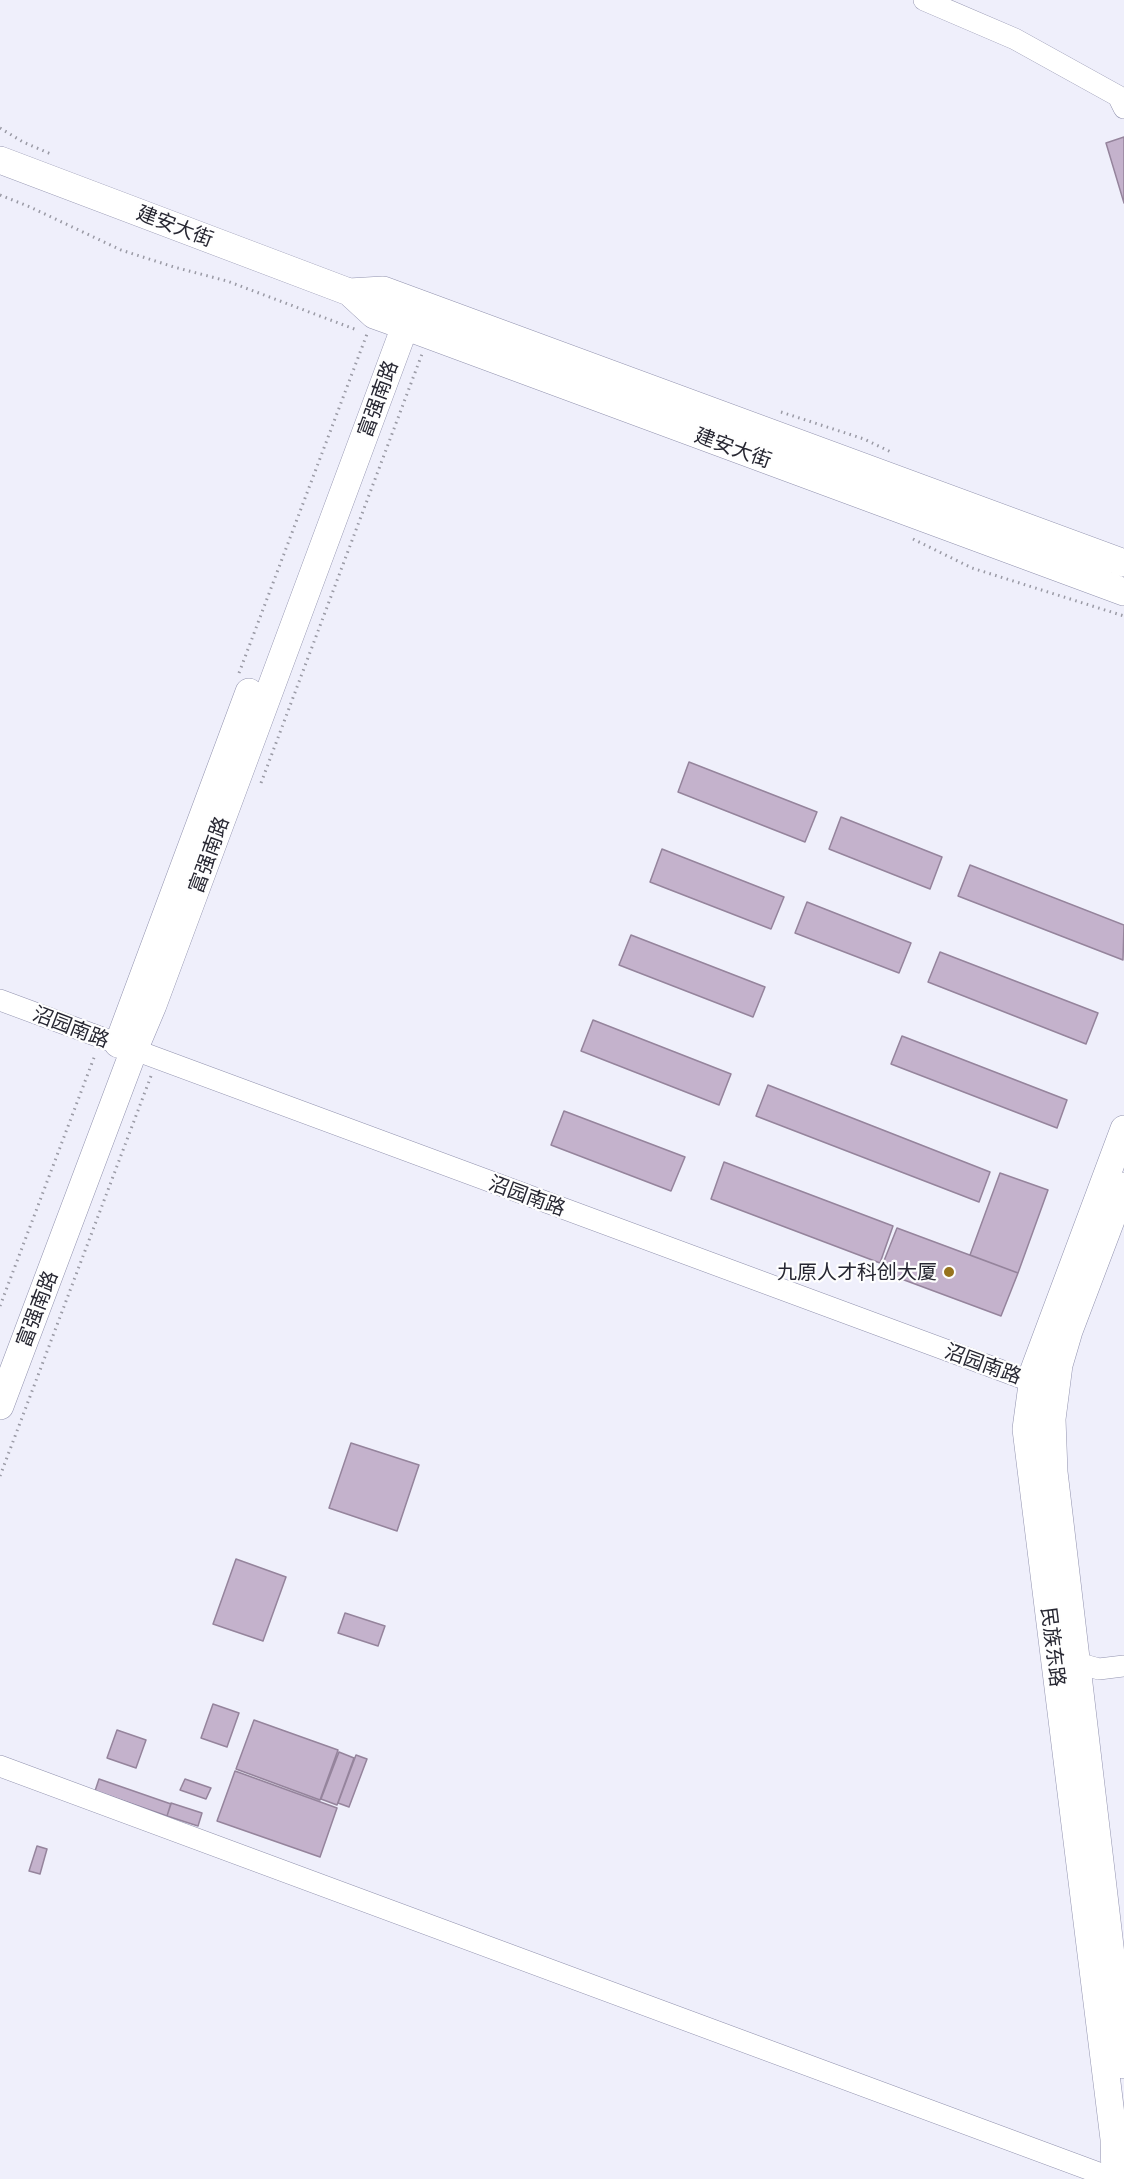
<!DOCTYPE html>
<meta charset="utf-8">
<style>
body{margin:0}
canvas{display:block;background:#efeffb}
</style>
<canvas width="1124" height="2179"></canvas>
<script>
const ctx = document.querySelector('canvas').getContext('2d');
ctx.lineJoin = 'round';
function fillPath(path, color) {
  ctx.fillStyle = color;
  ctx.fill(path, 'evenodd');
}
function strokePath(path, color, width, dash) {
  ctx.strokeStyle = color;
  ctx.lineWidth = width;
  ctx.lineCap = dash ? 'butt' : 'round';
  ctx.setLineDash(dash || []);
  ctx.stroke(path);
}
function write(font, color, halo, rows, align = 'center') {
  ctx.font = font + ' "Exo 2","Noto Sans SC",sans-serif';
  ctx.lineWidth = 4.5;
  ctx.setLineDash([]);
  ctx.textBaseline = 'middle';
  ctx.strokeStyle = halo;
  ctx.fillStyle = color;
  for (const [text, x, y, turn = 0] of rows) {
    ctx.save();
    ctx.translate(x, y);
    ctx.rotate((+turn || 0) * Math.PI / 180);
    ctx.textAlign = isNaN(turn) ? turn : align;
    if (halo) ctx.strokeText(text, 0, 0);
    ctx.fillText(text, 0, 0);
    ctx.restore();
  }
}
const building = new Path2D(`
 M 1124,137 L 1124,203 L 1106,143 Z
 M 689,762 L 817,812 L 805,842 L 678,792 Z
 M 841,817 L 942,857 L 930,889 L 829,849 Z
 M 662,849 L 784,897 L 771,929 L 650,882 Z
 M 970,865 L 1124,925 L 1123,960 L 958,896 Z
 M 807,902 L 911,943 L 899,973 L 795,933 Z
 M 631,935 L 765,987 L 753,1017 L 619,965 Z
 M 940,952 L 1098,1013 L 1086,1044 L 928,982 Z
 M 593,1020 L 731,1074 L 719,1105 L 581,1051 Z
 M 902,1036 L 1067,1100 L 1057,1128 L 891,1064 Z
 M 768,1085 L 990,1172 L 979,1202 L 756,1116 Z
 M 564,1111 L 685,1157 L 671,1191 L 551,1145 Z
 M 724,1162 L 893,1226 L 880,1263 L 711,1199 Z
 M 1000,1173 L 1048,1190 L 1018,1273 L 970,1255 Z
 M 897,1228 L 1018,1273 L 1001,1316 L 880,1271 Z
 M 351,1443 L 419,1465 L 397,1531 L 329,1508 Z
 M 236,1559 L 286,1577 L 263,1641 L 213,1624 Z
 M 345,1613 L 385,1626 L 378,1646 L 338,1633 Z
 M 213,1704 L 239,1713 L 227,1747 L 201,1738 Z
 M 254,1720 L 338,1750 L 320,1800 L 236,1769 Z
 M 117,1730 L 146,1740 L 136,1768 L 107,1758 Z
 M 339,1752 L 354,1758 L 337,1805 L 321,1799 Z
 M 356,1755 L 367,1759 L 349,1807 L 338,1803 Z
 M 235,1771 L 337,1808 L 320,1857 L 217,1821 Z
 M 99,1779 L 171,1804 L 167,1816 L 95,1791 Z
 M 185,1779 L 211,1788 L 206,1799 L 180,1790 Z
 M 171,1803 L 202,1813 L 198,1826 L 167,1816 Z
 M 37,1846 L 47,1849 L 40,1874 L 29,1871 Z`);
fillPath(building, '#c4b2cc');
strokePath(building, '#95849c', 1.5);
const minor = new Path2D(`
 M 924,0 L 1015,39 L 1118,96 L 1124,108
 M 0,1000 L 1046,1387
 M 1077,1663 L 1099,1669 L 1124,1666
 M 0,1766 L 1115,2179`);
const major = new Path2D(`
 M 0,160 L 349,292 L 374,315 L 388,320 L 1124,592
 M 349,292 L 383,290 L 1124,563
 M 118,1044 L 249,692
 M 1124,1186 L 1069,1331 L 1059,1365 L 1052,1419 L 1054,1472 L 1124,2065
 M 0,1406 L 134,1050 L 153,1005 L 414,302
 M 1115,2179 L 1114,2139 L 1026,1429 L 1034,1370 L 1124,1129`);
strokePath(minor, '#9293af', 22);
strokePath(major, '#9293af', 28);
strokePath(new Path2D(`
 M 0,128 L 23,142 L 51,154
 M 0,195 L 30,207 L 121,250 L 174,267 L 227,281 L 357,330
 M 781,412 L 864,439 L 893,453
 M 913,539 L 972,568 L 1124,616
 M 239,673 L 367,334
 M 261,783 L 422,354
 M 0,1306 L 95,1055
 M 0,1476 L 151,1076`), '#9a9aa5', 3, [1.5, 4.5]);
strokePath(minor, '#fff', 21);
strokePath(major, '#fff', 27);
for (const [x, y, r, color] of [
 [949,1272,6,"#97731d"]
]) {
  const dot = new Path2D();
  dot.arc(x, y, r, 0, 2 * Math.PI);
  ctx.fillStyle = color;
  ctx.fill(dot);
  strokePath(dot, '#fefefe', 2);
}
write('20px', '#272732', '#fefefe', [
 ["建安大街",175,226,21],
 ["富强南路",378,399,-70],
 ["建安大街",733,448,20],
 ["富强南路",209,855,-70],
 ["沼园南路",71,1027,21],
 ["沼园南路",527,1196,20],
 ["富强南路",37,1309,-69],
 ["沼园南路",983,1364,20],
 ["民族东路",1053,1647,83]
]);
write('20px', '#272732', '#fefefe', [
 ["九原人才科创大厦",937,1272]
], 'right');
</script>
